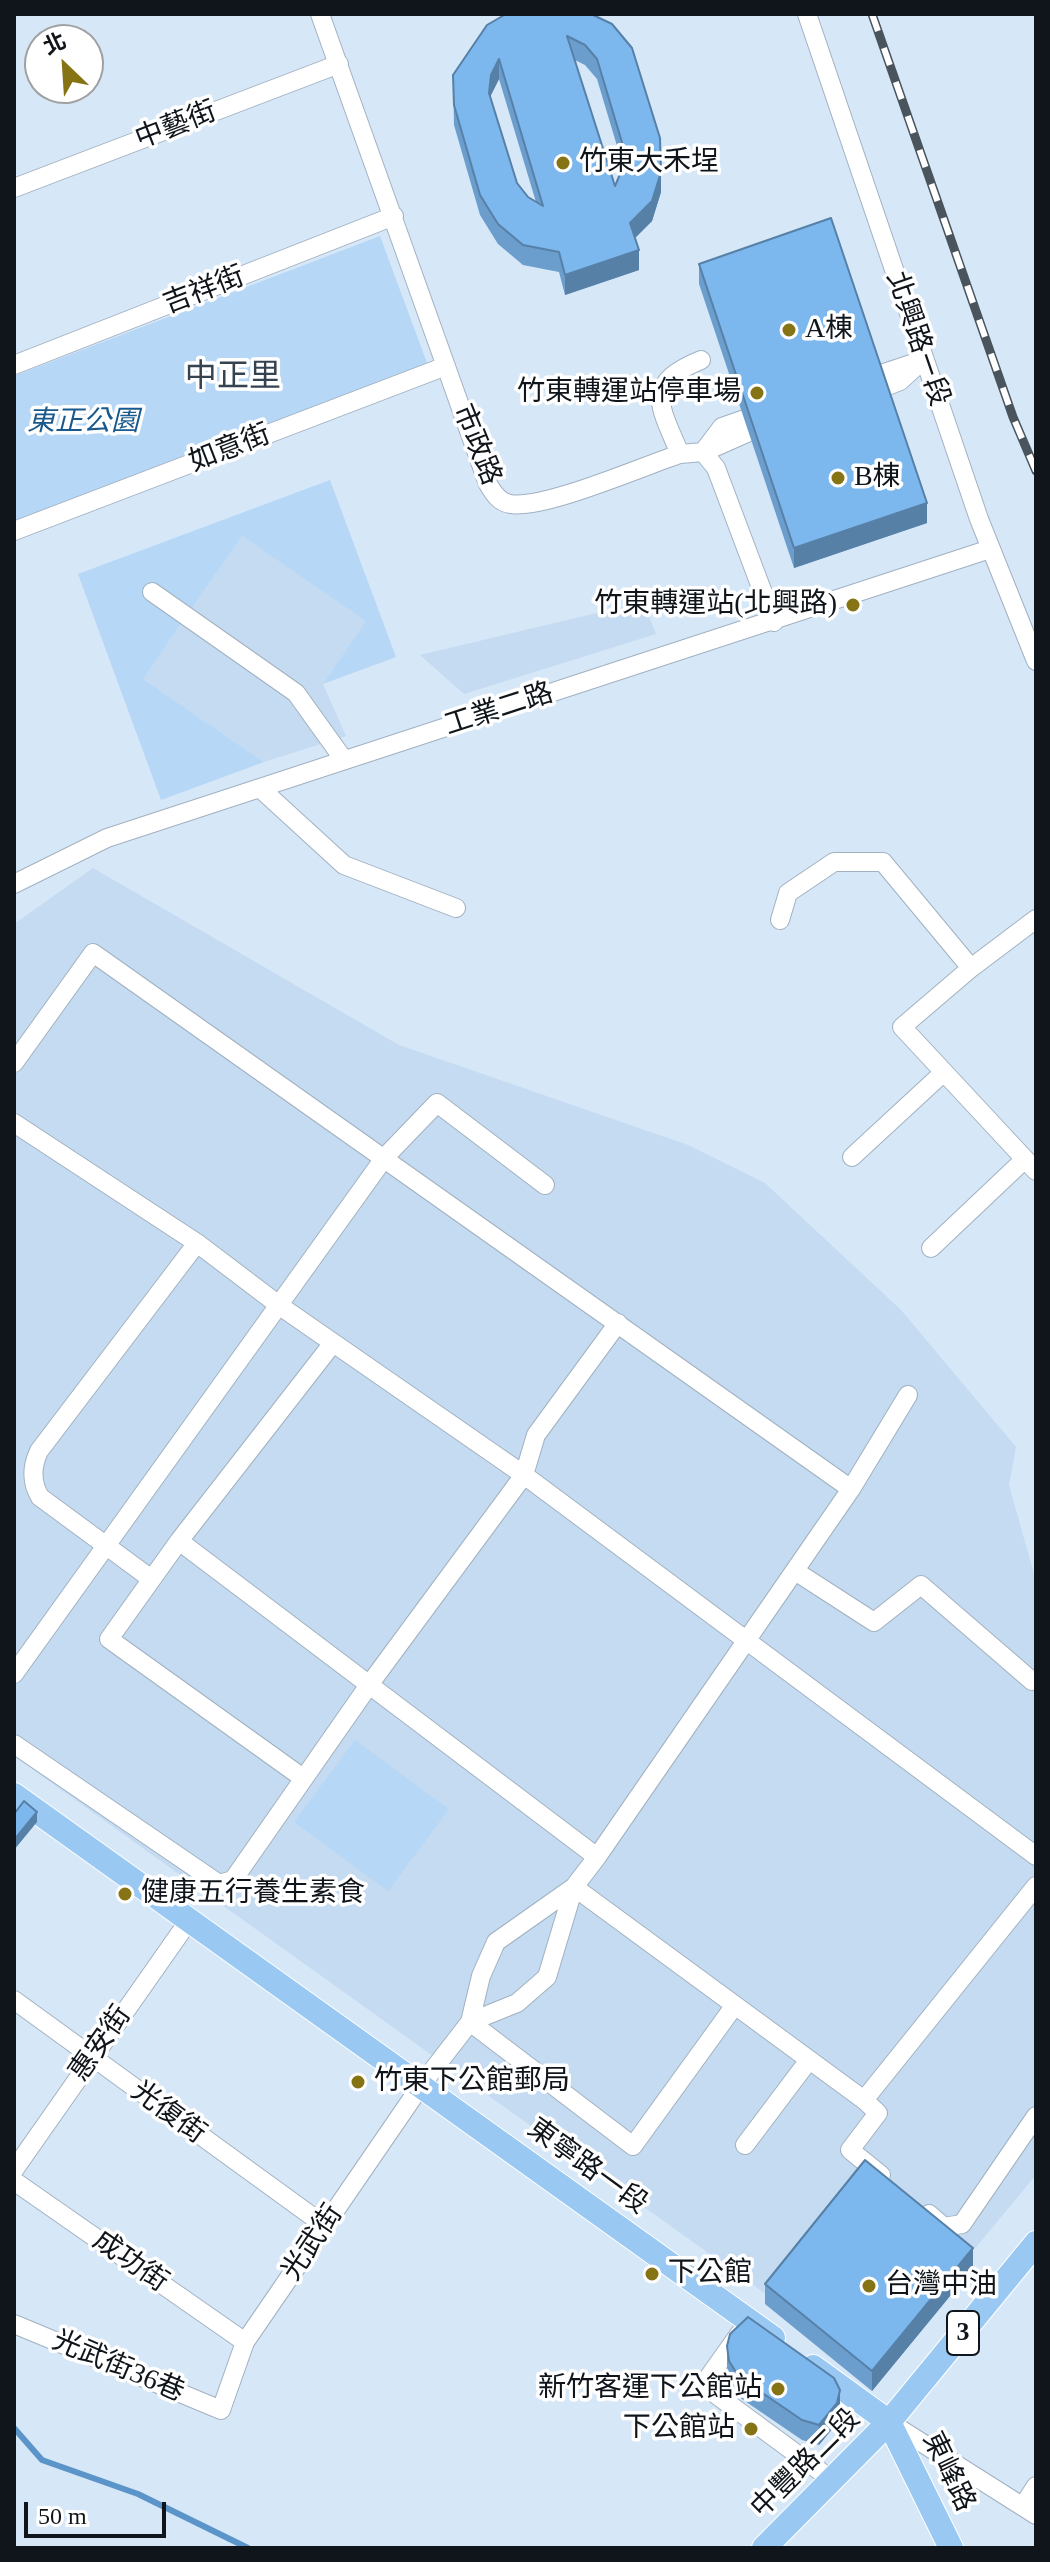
<!DOCTYPE html>
<meta charset="utf-8">
<style>
body{margin:0}
#map{position:relative;width:1050px;height:2562px;overflow:hidden;background:#d6e7f8;font-family:"Times New Roman","Noto Sans TC",serif}
canvas{display:block}
.frame{position:absolute;inset:0;border:16px solid #0f151a;pointer-events:none}
.north{position:absolute;left:24px;top:24px;width:80px;height:80px;box-sizing:border-box;background:#fff;border:2px solid #9fa1a3;border-radius:50%;rotate:335deg;font-size:22px;font-weight:700;line-height:32px;text-align:center;color:#0f151a}
.north::after{content:'';display:block;margin:auto;width:28px;height:36px;background:#857314;clip-path:polygon(50% 0,100% 100%,50% 72%,0 100%)}
.scale{position:absolute;left:24px;top:2502px;width:142px;height:36px;box-sizing:border-box;border:4px solid #0f151a;border-top:0;padding-left:10px;font-size:24px;line-height:28px;white-space:nowrap;color:#0f151a;-webkit-text-stroke:6px #fff;paint-order:stroke}
</style>
<div id="map">
<canvas width="1050" height="2562"></canvas>
<div class="frame"></div>
<div class="north">北</div>
<div class="scale">50 m</div>
</div>
<script>
const ctx = document.querySelector('canvas').getContext('2d');
ctx.lineJoin = 'round';
function fillPath(path, color) {
  ctx.fillStyle = color;
  ctx.fill(path, 'evenodd');
}
function strokePath(path, color, width, dash) {
  ctx.strokeStyle = color;
  ctx.lineWidth = width;
  ctx.lineCap = dash ? 'butt' : 'round';
  ctx.setLineDash(dash || []);
  ctx.stroke(path);
}
function write(font, color, halo, rows, align = 'center') {
  ctx.font = font + ' "Times New Roman","Noto Sans TC",serif';
  ctx.lineWidth = 7;
  ctx.setLineDash([]);
  ctx.textBaseline = 'middle';
  ctx.strokeStyle = halo;
  ctx.fillStyle = color;
  for (const [text, x, y, turn = 0] of rows) {
    ctx.save();
    ctx.translate(x, y);
    ctx.rotate((+turn || 0) * Math.PI / 180);
    ctx.textAlign = isNaN(turn) ? turn : align;
    if (halo) ctx.strokeText(text, 0, 0);
    ctx.fillText(text, 0, 0);
    ctx.restore();
  }
}
fillPath(new Path2D(`
 M 242,536 L 367,621 L 323,684 L 346,736 L 264,762 L 143,679 Z
 M 643,602 L 656,634 L 464,694 L 420,655 Z
 M 93,868 L 399,1045 L 688,1145 L 765,1183 L 901,1310 L 1016,1447 L 1009,1485 L 1036,1581 L 1036,2175 L 972,2252 L 767,2295 L 14,1756 L 14,924 Z`), '#c5dbf1');
fillPath(new Path2D(`
 M 380,236 L 427,363 L 14,524 L 14,376 Z
 M 330,480 L 396,657 L 323,684 L 366,621 L 242,536 L 143,679 L 264,762 L 161,800 L 78,574 Z
 M 355,1740 L 449,1809 L 388,1891 L 294,1822 Z`), '#b6d7f6');
strokePath(new Path2D(`
 M 14,2428 L 42,2460 L 138,2494 L 248,2548`), '#5a94c9', 6);
const minor = new Path2D(`
 M 320,14 L 488,484 C 493,493 499,502 510,504 C 543,510 643,466 680,454 L 703,452 L 716,468 L 774,622
 M 807,14 L 979,519 L 1036,661
 M 14,188 L 339,64
 M 14,365 L 394,216
 M 878,375 L 917,362
 M 882,388 L 900,381 L 924,359
 M 706,451 L 749,432
 M 703,452 L 722,427 L 745,419
 M 680,454 C 660,406 642,384 701,360
 M 14,531 L 446,366
 M 152,592 L 296,693 L 344,760
 M 261,789 L 344,865 L 456,908
 M 14,884 L 107,838 L 990,549
 M 780,920 L 788,893 L 834,862 L 883,862 L 971,968 L 1036,919
 M 971,968 L 902,1027 L 1036,1171
 M 14,1063 L 93,953 L 851,1489
 M 14,1123 L 197,1243
 M 852,1157 L 944,1072
 M 931,1248 L 1025,1159
 M 333,1343 L 179,1541 L 597,1857 L 574,1887 L 496,1942 L 481,1976 L 470,2022 L 517,2003 L 547,1977 L 574,1887
 M 179,1541 L 109,1639 L 303,1778
 M 795,1571 L 874,1622 L 921,1585 L 1032,1681
 M 150,1578 L 40,1497 C 31,1482 32,1466 39,1451 L 197,1243 L 280,1306 L 524,1475 L 1036,1856
 M 14,1674 L 385,1157 L 437,1103 L 545,1185
 M 14,1744 L 219,1884 L 233,1880 L 369,1685 L 524,1475 L 536,1435 L 618,1323
 M 597,1857 L 851,1489 L 908,1395
 M 574,1887 L 864,2100 L 1036,1886
 M 14,2000 L 324,2225
 M 864,2100 L 878,2113 L 850,2150 L 881,2175
 M 745,2145 L 809,2060
 M 14,2170 L 190,1919
 M 14,2181 L 245,2342
 M 929,2214 L 944,2227 L 962,2224 L 1036,2116
 M 14,2324 L 221,2410 L 245,2342 L 422,2084 L 470,2022 L 633,2146 L 735,2005
 M 740,2333 L 703,2385 L 832,2480
 M 889,2422 L 1036,2515
 M 1023,2506 L 1036,2486`);
const major = new Path2D(`
 M 14,1795 L 773,2338
 M 813,2367 L 889,2422 L 951,2548
 M 764,2548 L 889,2422 L 1036,2243`);
strokePath(minor, '#a1b1c1', 20);
strokePath(major, '#fff', 26);
strokePath(minor, '#fff', 18);
strokePath(major, '#99c8f2', 24);
const rail = new Path2D(`
 M 872,14 L 1013,417 L 1036,471`);
strokePath(rail, '#4a545c', 9);
strokePath(rail, '#fff', 6, [18]);
fillPath(new Path2D(`
 M 591,14 L 661,192 L 652,221 L 635,238 L 639,270 L 565,295 L 559,272 L 523,265 L 498,244 L 480,215 L 454,125 L 453,75 ZM 575,60 L 585,65 L 597,79 L 623,166 L 615,186 ZM 499,79 L 536,202 L 528,197 L 517,183 L 490,97 Z
 M 699,264 L 927,523 L 794,568 L 699,284 Z
 M 973,2268 L 872,2391 L 765,2304 L 765,2284 Z
 M 727,2346 L 840,2410 L 837,2423 L 819,2445 L 802,2440 L 739,2397 L 729,2381 L 727,2366 Z`), '#6b9dcd');
fillPath(new Path2D(`
 M 499,59 L 499,79 L 491,95 L 489,113 L 491,75 Z
 M 661,172 L 661,192 L 652,221 L 630,243 L 630,223 Z
 M 639,250 L 639,270 L 565,295 L 565,275 Z
 M 927,503 L 927,523 L 794,568 L 794,548 Z
 M 37,1812 L 37,1822 L 14,1850 L 14,1840 Z
 M 973,2248 L 973,2268 L 872,2391 L 872,2371 Z
 M 840,2390 L 840,2410 L 837,2423 L 819,2445 L 819,2425 Z`), '#5780a7');
const building = new Path2D(`
 M 506,14 L 591,14 L 612,24 L 632,48 L 660,138 L 661,172 L 652,201 L 630,223 L 639,250 L 565,275 L 559,252 L 523,245 L 498,224 L 480,195 L 454,105 L 453,75 L 487,25 ZM 567,36 L 585,45 L 597,59 L 624,149 L 623,167 L 615,186 ZM 499,59 L 543,206 L 528,197 L 517,183 L 489,93 L 491,75 Z
 M 831,218 L 927,503 L 794,548 L 699,264 Z
 M 24,1801 L 37,1812 L 14,1840 L 14,1814 Z
 M 865,2160 L 973,2248 L 872,2371 L 765,2284 Z
 M 748,2317 L 834,2378 L 840,2390 L 837,2403 L 819,2425 L 802,2420 L 739,2377 L 729,2361 L 727,2346 L 730,2334 Z`);
fillPath(building, '#7cb7ee');
strokePath(building, '#5780a7', 2);
for (const [x, y, r, color] of [
 [563,163,8,"#857314"],
 [789,330,8,"#857314"],
 [757,393,8,"#857314"],
 [838,478,8,"#857314"],
 [853,605,8,"#857314"],
 [125,1894,8,"#857314"],
 [358,2082,8,"#857314"],
 [652,2274,8,"#857314"],
 [869,2286,8,"#857314"],
 [778,2389,8,"#857314"],
 [751,2429,8,"#857314"]
]) {
  const dot = new Path2D();
  dot.arc(x, y, r, 0, 2 * Math.PI);
  ctx.fillStyle = color;
  ctx.fill(dot);
  strokePath(dot, '#fff', 3);
}
for (const [x, y, w] of [
 [963,2333,32]
]) {
  const box = new Path2D();
  box.roundRect(x - w / 2, y - 22, w, 44, 6);
  ctx.fillStyle = '#fff';
  ctx.fill(box);
  strokePath(box, '#0f151a', 2);
}
write('bold 26px', '#0f151a', null, [
 ["3",963,2333]
]);
write('28px', '#0f151a', '#fff', [
 ["中藝街",176,126,-21],
 ["吉祥街",204,291,-21],
 ["北興路ㄧ段",917,339,71],
 ["市政路",476,445,68],
 ["如意街",230,449,-21],
 ["工業二路",499,710,-18],
 ["惠安街",101,2044,-55],
 ["光復街",168,2113,36],
 ["東寧路一段",587,2167,36],
 ["光武街",313,2243,-56],
 ["成功街",130,2262,35],
 ["光武街36巷",118,2367,23],
 ["中豐路二段",806,2464,-45],
 ["東峰路",948,2472,64]
]);
write('28px', '#0f151a', '#fff', [
 ["竹東大禾埕",579,163],
 ["A棟",805,330],
 ["竹東轉運站停車場",741,393,"right"],
 ["B棟",854,478],
 ["竹東轉運站(北興路)",837,605,"right"],
 ["健康五行養生素食",141,1894],
 ["竹東下公館郵局",374,2082],
 ["下公館",668,2274],
 ["台灣中油",885,2286],
 ["新竹客運下公館站",762,2389,"right"],
 ["下公館站",735,2429,"right"]
], 'left');
write('italic 28px', '#19598c', '#fff', [
 ["東正公園",83,423]
]);
write('32px', '#354350', '#fff', [
 ["中正里",233,378]
]);
</script>
